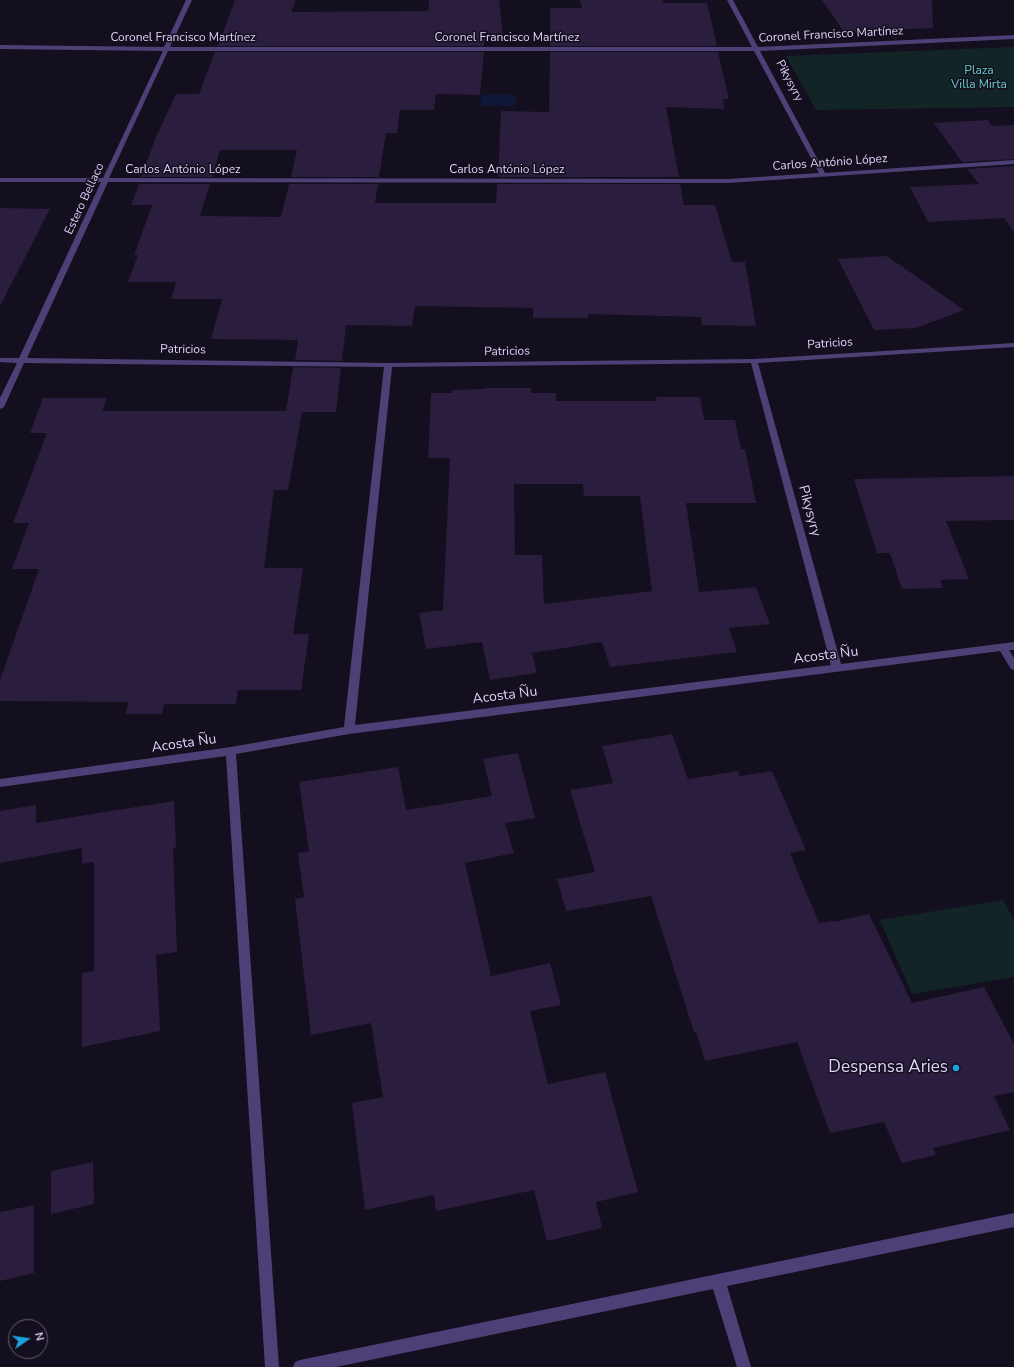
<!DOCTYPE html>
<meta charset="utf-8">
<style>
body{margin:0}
#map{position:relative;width:1014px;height:1367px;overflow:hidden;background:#140f1e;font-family:"Nunito Sans",sans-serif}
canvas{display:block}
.north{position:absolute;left:8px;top:1319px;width:40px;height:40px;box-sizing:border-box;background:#140f1e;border:1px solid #655d76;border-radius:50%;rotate:77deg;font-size:11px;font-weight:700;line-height:16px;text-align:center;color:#ded2f9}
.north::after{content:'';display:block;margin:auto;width:14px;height:18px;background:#1ca3db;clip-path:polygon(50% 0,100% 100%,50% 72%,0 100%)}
</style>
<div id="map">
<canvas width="1014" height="1367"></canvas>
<div class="north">N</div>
</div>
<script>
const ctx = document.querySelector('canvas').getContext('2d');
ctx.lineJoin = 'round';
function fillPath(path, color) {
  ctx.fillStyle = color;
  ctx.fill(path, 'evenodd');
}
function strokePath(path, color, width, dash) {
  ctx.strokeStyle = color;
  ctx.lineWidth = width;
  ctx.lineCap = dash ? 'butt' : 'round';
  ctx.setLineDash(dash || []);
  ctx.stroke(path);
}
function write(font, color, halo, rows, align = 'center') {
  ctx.font = font + ' "Nunito Sans",sans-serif';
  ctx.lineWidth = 3;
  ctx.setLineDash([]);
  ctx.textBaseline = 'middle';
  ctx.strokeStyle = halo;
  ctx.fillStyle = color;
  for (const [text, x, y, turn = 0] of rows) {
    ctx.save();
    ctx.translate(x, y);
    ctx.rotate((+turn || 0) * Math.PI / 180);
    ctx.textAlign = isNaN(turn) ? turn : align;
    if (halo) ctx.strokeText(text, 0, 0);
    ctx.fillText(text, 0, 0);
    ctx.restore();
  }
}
fillPath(new Path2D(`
 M 1014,47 L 1014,107 L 816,110 L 786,56 Z
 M 1003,900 L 1014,921 L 1014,977 L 912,994 L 880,920 Z`), '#132427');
fillPath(new Path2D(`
 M 481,95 L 516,95 L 516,106 L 481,106 Z`), '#0f1637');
fillPath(new Path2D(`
 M 235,0 L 296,0 L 291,12 L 428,11 L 429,0 L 499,0 L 503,36 L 485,36 L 484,46 L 218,46 Z
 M 580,0 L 663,0 L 663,3 L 707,3 L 717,46 L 550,46 L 550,8 L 582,8 Z
 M 822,0 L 932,0 L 933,28 L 844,32 Z
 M 215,52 L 484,52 L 480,95 L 436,94 L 434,110 L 400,110 L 397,133 L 386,133 L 379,177 L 291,177 L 297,150 L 220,150 L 212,177 L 141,177 L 156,137 L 176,94 L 199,94 Z
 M 550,52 L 718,52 L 729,99 L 723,99 L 724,109 L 666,107 L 679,177 L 498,177 L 501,111 L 549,112 Z
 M 988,120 L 992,126 L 1014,125 L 1014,159 L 962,162 L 934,123 Z
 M 1014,166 L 1014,232 L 1004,218 L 928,222 L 910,187 L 979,184 L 967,169 Z
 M 139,184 L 210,184 L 200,216 L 281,217 L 289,184 L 378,184 L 375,203 L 496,203 L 497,184 L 680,184 L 684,205 L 715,205 L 732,262 L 745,262 L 756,326 L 702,325 L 701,317 L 588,314 L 588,318 L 533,318 L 533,308 L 415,306 L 412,326 L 346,325 L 342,361 L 295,360 L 298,340 L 211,339 L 222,299 L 171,299 L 176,282 L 128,282 L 138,255 L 134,255 L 152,205 L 131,205 Z
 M 0,208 L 50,209 L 0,306 Z
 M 887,256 L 964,310 L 916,328 L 874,330 L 838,259 Z
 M 293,367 L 341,368 L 336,412 L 302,412 L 288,490 L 274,490 L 264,568 L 303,568 L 293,634 L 309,634 L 301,690 L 238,690 L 236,704 L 164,704 L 162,714 L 125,714 L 129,702 L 0,701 L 0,680 L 39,569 L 12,569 L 29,523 L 13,523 L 47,433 L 30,433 L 43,398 L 107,398 L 102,411 L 286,411 Z
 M 485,388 L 531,388 L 531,393 L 556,393 L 556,401 L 657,401 L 656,397 L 700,397 L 704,420 L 735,420 L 741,449 L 745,449 L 756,503 L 686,503 L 699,592 L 756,587 L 770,624 L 729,628 L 737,652 L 610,667 L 602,642 L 532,653 L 537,673 L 490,680 L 482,642 L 426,649 L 419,613 L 443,610 L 450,458 L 428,458 L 431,393 L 452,393 L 452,390 L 485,389 ZM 514,484 L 583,484 L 584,496 L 640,496 L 652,591 L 544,604 L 542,555 L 515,555 Z
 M 1014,476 L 1014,520 L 946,521 L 969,579 L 940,580 L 943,588 L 902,589 L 890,553 L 877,553 L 854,479 Z
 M 672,734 L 688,779 L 738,771 L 740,776 L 772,771 L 806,850 L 790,853 L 819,923 L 833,921 L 834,922 L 869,914 L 912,1003 L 984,987 L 1014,1044 L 1014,1092 L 994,1096 L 1010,1130 L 933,1148 L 936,1155 L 902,1163 L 884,1122 L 830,1133 L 797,1042 L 705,1061 L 696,1032 L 694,1032 L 651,896 L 566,911 L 557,879 L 595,872 L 570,790 L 613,783 L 602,746 Z
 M 518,753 L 535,818 L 505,823 L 514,853 L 465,863 L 491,976 L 550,963 L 561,1005 L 530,1011 L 548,1084 L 605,1072 L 638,1192 L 596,1202 L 602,1228 L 547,1241 L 534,1190 L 436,1211 L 434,1195 L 365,1210 L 352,1103 L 383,1097 L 371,1023 L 311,1035 L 295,899 L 304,897 L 298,853 L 309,851 L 299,782 L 398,767 L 406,810 L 492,796 L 483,759 Z
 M 174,801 L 176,848 L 173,849 L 177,952 L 156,955 L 160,1031 L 82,1047 L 82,973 L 94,971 L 94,862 L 82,864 L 82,848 L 0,863 L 0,811 L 36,805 L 36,823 Z
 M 93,1162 L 94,1204 L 51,1214 L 51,1171 Z
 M 34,1205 L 34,1273 L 0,1281 L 0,1212 Z`), '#2a1d3d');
fillPath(new Path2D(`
 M 186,0 L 192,0 L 170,47 L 752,47 L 727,0 L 733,0 L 758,47 L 1014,35 L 1014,39 L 760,51 L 825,173 L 1014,160 L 1014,164 L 728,183 L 108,182 L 27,358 L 388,363 L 754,359 L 1014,343 L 1014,347 L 758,363 L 841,664 L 1014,642 L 1014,650 L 1009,650 L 1014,658 L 1014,670 L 1011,669 L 1000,651 L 349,734 L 236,754 L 279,1367 L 265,1367 L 226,756 L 0,787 L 0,779 L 231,747 L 344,727 L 384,367 L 24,363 L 4,407 L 0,409 L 0,398 L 17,363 L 0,362 L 0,358 L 19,358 L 101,182 L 0,182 L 0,178 L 103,178 L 163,51 L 0,49 L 0,45 L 164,47 ZM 168,51 L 754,51 L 819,173 L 728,179 L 109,178 ZM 751,363 L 831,665 L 355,725 L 392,367 Z
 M 1014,1213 L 1014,1227 L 727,1286 L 751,1367 L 737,1367 L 713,1289 L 336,1367 L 293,1367 L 295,1362 L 300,1360 Z`), '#4d4077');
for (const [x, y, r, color] of [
 [956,1068,4,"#1ca3db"]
]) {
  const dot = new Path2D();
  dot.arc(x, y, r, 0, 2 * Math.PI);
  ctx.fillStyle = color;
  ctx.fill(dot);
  strokePath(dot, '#140f1e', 1.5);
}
write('12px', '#ded2f9', '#140f1e', [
 ["Coronel Francisco Martínez",831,35,-3],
 ["Coronel Francisco Martínez",183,38],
 ["Coronel Francisco Martínez",507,38],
 ["Pikysyry",789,81,62],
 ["Carlos António López",830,163,-4],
 ["Carlos António López",183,170],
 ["Carlos António López",507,170],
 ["Estero Bellaco",85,199,-65],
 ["Patricios",830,344,-4],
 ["Patricios",183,350,1],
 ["Patricios",507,352,-1]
]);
write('12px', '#67cfca', '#140f1e', [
 ["Plaza",979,71],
 ["Villa Mirta",979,85]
]);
write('14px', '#ded2f9', '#140f1e', [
 ["Pikysyry",809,511,75],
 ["Acosta Ñu",826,656,-7],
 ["Acosta Ñu",505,696,-7],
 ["Acosta Ñu",184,744,-8]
]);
write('17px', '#ded2f9', '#140f1e', [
 ["Despensa Aries",948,1068]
], 'right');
</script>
